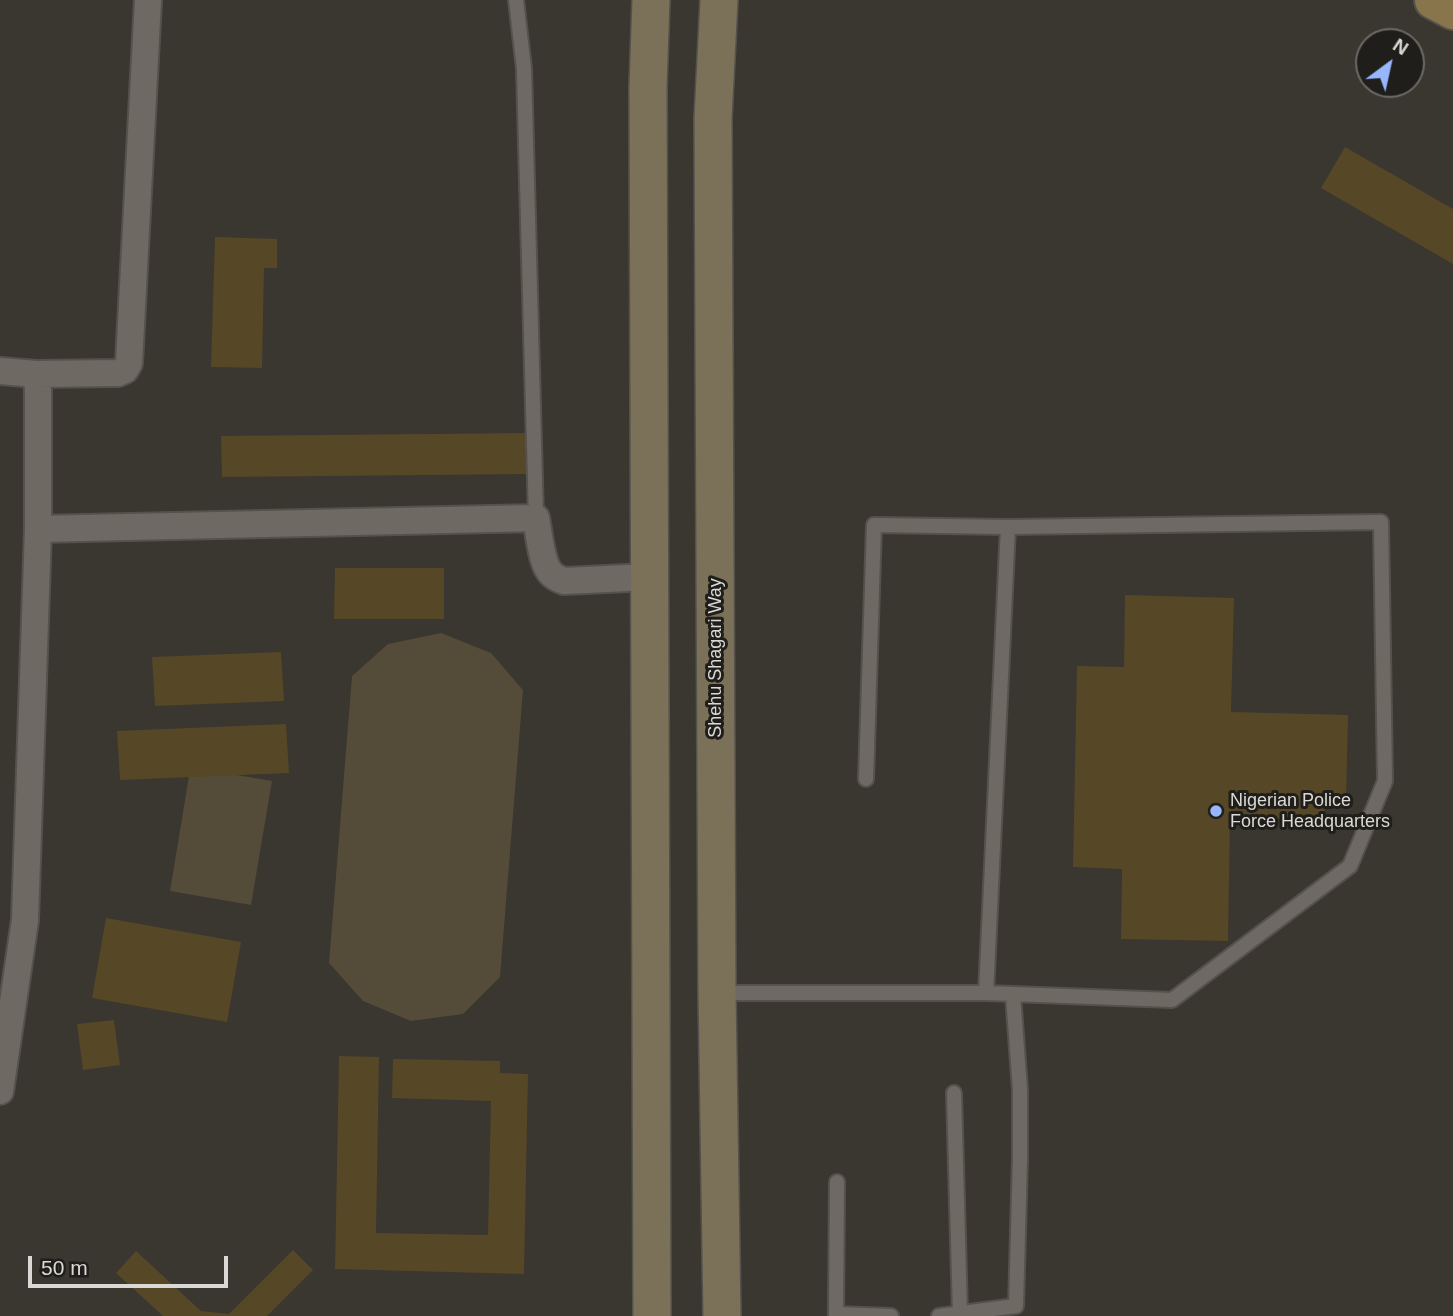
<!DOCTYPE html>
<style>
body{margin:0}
#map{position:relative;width:1453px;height:1316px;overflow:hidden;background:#3a3630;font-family:Helvetica,sans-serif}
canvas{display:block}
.north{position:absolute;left:1355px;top:28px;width:70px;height:70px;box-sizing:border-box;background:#1f1e1b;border:2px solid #6a6965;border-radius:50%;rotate:33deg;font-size:19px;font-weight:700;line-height:28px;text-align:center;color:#dbd9d5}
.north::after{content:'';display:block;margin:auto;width:24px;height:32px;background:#97b6fd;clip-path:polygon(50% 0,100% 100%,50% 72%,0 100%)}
.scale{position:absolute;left:28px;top:1256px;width:200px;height:32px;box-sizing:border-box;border:4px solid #dbd9d5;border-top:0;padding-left:9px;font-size:21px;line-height:24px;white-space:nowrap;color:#dbd9d5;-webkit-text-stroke:5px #1f1e1b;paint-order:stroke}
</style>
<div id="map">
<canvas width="1453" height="1316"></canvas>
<div class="north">N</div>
<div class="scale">50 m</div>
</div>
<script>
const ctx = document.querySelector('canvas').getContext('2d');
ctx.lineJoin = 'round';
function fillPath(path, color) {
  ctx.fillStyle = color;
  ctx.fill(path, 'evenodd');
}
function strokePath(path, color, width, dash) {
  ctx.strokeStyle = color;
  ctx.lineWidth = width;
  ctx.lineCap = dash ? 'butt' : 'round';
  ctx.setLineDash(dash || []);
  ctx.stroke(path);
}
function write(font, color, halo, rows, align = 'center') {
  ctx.font = font + ' Helvetica,sans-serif';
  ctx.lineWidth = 6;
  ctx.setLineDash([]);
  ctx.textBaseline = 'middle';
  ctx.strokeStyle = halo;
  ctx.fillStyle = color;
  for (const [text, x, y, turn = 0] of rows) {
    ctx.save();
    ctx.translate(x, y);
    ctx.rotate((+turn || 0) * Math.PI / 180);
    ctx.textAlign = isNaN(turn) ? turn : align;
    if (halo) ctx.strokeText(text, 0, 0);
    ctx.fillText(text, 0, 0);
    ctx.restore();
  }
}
fillPath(new Path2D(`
 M 441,633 L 491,653 L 523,690 L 500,977 L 463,1014 L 411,1021 L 363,1001 L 329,963 L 352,676 L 388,644 Z
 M 231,774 L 272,781 L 251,905 L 170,891 L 189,776 Z`), '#544b39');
fillPath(new Path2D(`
 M 1345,147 L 1453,209 L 1453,264 L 1321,188 Z
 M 215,237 L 277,239 L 277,268 L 264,268 L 262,368 L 211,367 Z
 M 529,433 L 529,474 L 222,477 L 221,436 Z
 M 335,568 L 444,568 L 444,619 L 334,619 Z
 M 1125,595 L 1234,598 L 1231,712 L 1348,715 L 1346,802 L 1325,802 L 1324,820 L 1230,817 L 1228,941 L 1121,939 L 1122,869 L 1073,867 L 1077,666 L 1124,667 Z
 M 281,652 L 284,701 L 155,706 L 152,657 Z
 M 286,724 L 289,773 L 120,780 L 117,731 Z
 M 106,918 L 241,942 L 227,1022 L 92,998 Z
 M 114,1020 L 120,1065 L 83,1070 L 77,1024 Z
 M 339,1056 L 379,1057 L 376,1233 L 488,1235 L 491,1101 L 392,1098 L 393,1059 L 500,1061 L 500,1073 L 528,1074 L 524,1274 L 335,1269 Z
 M 293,1250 L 313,1270 L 267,1316 L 163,1316 L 116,1273 L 136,1251 L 201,1311 L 229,1314 Z`), '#564727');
const service = new Path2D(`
 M 516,0 L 524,69 L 536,518
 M 719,993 L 986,993 L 1008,527 L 874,525 L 866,779
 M 986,993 L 1172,1000 L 1350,866 L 1385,781 L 1381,522 L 1008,527
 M 954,1093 L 960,1313
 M 837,1182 L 836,1314 L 891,1316
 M 939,1316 L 1016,1306 L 1020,1158 L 1020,1090 L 1013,995`);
const minor = new Path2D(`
 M 0,371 L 36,374 L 38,389 L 38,529 L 25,920 L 0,1091
 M 36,374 L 118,373 L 125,370 L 129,363 L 148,0
 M 38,529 L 536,518 C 539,533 541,560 549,571 C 553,577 558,579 564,581 L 649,577`);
const secondary = new Path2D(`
 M 651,0 L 648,87 L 652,1316
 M 719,0 L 713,118 L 717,993 L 722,1316`);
const primary = new Path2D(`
 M 1434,0 L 1453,10`);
strokePath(service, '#55524d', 18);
strokePath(minor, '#55524d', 30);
strokePath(secondary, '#55524d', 40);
strokePath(primary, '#55524d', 42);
strokePath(service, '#6e6a63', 14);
strokePath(minor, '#6e6a63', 26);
strokePath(secondary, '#7b7058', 37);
strokePath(primary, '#88754c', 38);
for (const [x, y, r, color] of [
 [1216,811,7,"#97b6fd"]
]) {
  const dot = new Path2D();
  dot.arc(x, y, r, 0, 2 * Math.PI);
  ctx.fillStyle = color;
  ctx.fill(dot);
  strokePath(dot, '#1f1e1b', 2.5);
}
write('18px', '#dbd9d5', '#1f1e1b', [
 ["Shehu Shagari Way",716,658,-90]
]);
write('18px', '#dbd9d5', '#1f1e1b', [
 ["Nigerian Police",1230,801],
 ["Force Headquarters",1230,822]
], 'left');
</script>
